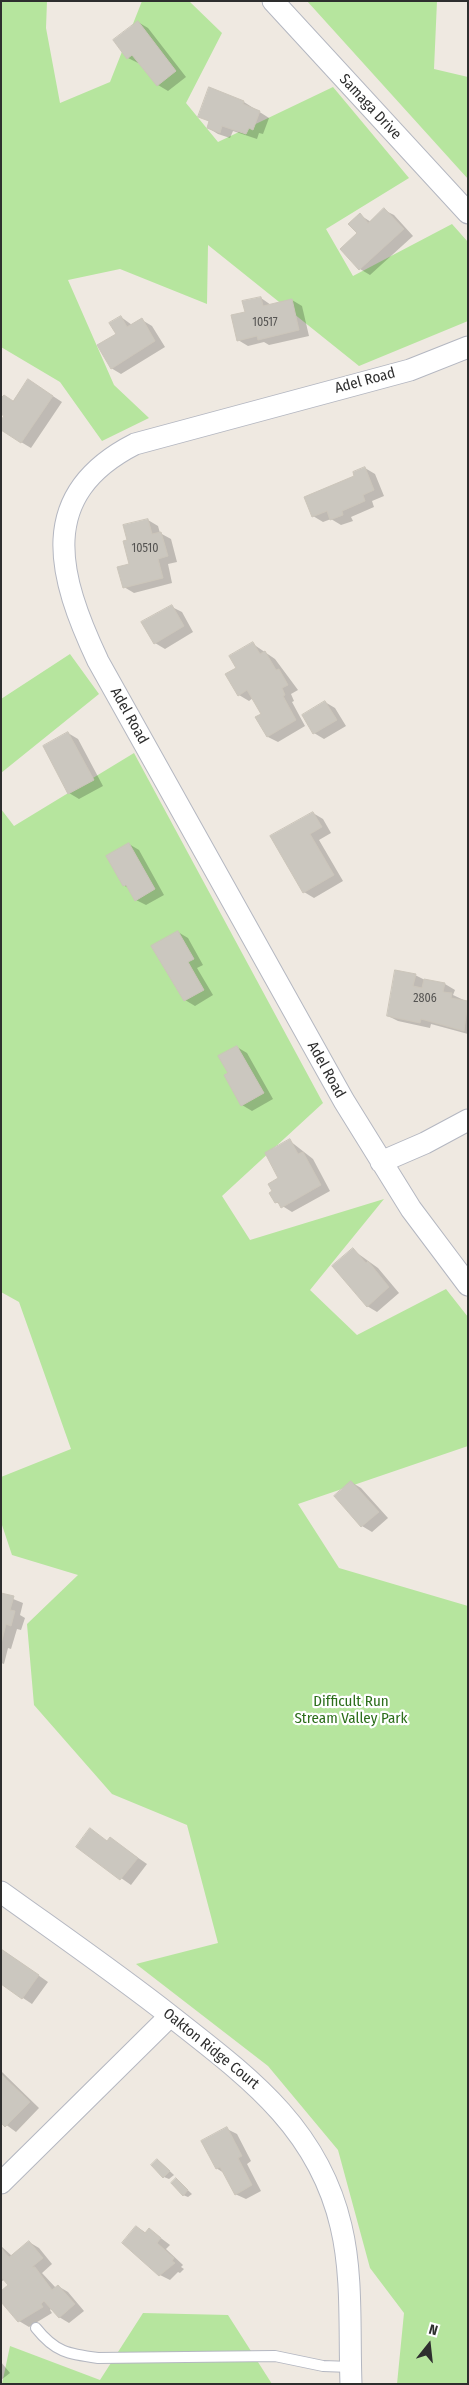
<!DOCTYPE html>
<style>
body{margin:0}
#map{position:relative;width:469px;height:2385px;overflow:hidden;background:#efe9e1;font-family:"Fira Sans Condensed",sans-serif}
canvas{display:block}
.frame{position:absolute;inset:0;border:2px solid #2e2e2e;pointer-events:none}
.north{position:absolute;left:404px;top:2320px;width:50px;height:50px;-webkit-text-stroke:4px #fff;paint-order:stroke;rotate:16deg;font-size:14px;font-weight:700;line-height:20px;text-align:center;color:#2e2e2e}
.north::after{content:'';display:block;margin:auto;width:18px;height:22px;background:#2e2e2e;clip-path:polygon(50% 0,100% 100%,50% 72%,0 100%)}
</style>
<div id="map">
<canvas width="469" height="2385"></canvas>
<div class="frame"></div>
<div class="north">N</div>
</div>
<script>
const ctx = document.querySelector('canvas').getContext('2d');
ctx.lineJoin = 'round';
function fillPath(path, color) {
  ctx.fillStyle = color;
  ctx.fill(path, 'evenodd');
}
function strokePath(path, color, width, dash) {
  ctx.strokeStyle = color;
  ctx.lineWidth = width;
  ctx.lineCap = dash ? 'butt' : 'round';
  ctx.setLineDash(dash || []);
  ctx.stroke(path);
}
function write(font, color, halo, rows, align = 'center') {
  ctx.font = font + ' "Fira Sans Condensed",sans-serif';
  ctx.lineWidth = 4.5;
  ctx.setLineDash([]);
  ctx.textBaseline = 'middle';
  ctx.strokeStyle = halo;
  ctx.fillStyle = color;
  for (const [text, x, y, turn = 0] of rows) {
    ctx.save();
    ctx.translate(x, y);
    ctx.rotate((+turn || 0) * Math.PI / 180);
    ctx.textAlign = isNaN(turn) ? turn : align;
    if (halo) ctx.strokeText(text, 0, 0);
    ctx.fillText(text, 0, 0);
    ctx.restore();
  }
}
fillPath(new Path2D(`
 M 1,1 L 47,1 L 46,28 L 60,103 L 110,82 L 142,1 L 189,1 L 222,33 L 186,103 L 218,142 L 333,87 L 409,178 L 326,229 L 353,276 L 452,224 L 468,242 L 468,321 L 359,366 L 208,245 L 207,304 L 120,269 L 68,280 L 114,385 L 149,418 L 102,441 L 60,382 L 1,347 Z
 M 307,1 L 437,1 L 434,69 L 468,77 L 468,179 Z
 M 70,654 L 99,694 L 1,773 L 1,699 Z
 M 134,753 L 323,1103 L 222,1196 L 250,1240 L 384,1199 L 310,1290 L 357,1335 L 446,1289 L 468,1317 L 468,1446 L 298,1504 L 339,1568 L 468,1606 L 468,2384 L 397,2384 L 404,2313 L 370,2268 L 338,2150 L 268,2066 L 136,1964 L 218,1943 L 187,1825 L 112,1794 L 34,1705 L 27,1624 L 78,1575 L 12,1555 L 1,1522 L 1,1477 L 71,1449 L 19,1302 L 1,1292 L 1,809 L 14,826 Z
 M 143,2313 L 228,2315 L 272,2384 L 2,2384 L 10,2346 L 100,2380 Z`), '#b6e59e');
fillPath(new Path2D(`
 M 138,22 L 148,28 L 186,77 L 168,91 L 158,85 L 140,62 L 138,63 L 128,58 Z
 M 244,102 L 269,118 L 263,134 L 259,133 L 257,139 L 233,131 L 230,138 L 218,134 L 208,128 L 210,122 L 200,116 Z
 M 384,210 L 394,215 L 413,236 L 370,275 L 360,269 L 360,215 L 371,222 Z
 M 261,298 L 271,305 L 292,300 L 302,306 L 309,336 L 269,345 L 264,342 L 248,346 L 238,340 L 246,313 Z
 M 121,317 L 132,325 L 142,320 L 152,326 L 165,347 L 121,374 L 111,368 Z
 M 39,387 L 62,402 L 31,448 L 21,442 L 14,402 Z
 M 365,468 L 375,474 L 384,496 L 372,501 L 374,507 L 351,517 L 353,521 L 341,525 L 331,519 L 323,522 L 313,516 Z
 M 148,520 L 158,526 L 160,533 L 171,539 L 177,562 L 168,564 L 172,583 L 134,593 L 124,587 L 131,565 L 128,541 Z
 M 172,607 L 182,612 L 193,632 L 165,649 L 155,643 Z
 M 253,644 L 275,659 L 298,690 L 291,694 L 294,701 L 292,702 L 305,726 L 278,742 L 268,737 L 263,714 L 253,698 L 249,701 L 239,695 L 237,668 Z
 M 325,702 L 335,708 L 346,726 L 324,739 L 314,733 Z
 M 68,733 L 78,739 L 103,786 L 79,799 L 69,793 Z
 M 313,813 L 323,819 L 331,833 L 319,840 L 343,881 L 314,898 L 304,892 L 272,836 Z
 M 129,844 L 139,850 L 164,895 L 146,905 L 136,900 L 130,889 L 123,885 Z
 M 178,932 L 188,938 L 203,965 L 197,968 L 213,995 L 195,1006 L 185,1000 Z
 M 415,975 L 425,980 L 445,984 L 455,990 L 453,995 L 468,1002 L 468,1034 L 431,1024 L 430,1028 L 398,1021 L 388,1016 Z
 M 237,1047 L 247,1053 L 273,1099 L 252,1111 L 242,1105 L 230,1073 Z
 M 290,1141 L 313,1159 L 330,1191 L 292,1212 L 276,1202 Z
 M 353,1250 L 378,1268 L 399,1293 L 377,1312 L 367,1306 Z
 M 351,1482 L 361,1488 L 388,1518 L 372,1532 L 362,1526 L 336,1496 Z
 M 1,1594 L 23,1603 L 20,1615 L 25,1618 L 21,1630 L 17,1629 L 11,1649 L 8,1648 L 4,1664 L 1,1663 Z
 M 111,1839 L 147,1864 L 131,1885 L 77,1847 L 108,1842 Z
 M 1,1949 L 48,1982 L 32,2004 L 23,1998 Z
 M 1,2071 L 39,2108 L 16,2132 L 1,2121 Z
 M 227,2129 L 237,2134 L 251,2161 L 247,2164 L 261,2191 L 246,2199 L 235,2194 L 224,2173 L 216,2168 Z
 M 158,2160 L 174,2175 L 169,2179 L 164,2177 Z
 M 177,2180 L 192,2194 L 188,2197 L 183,2195 Z
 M 137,2227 L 146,2233 L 149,2229 L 170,2245 L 166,2249 L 183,2265 L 181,2267 L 184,2269 L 180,2273 L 178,2272 L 170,2280 L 160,2275 Z
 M 29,2242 L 39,2248 L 52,2264 L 42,2273 L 56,2288 L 58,2286 L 68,2292 L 84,2311 L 69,2323 L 59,2317 L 52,2308 L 50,2310 L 52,2313 L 29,2327 L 19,2321 L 10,2285 L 5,2279 L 1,2282 L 1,2246 L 12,2256 Z
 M 1,2362 L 10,2373 L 1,2380 Z`), '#0003');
const building = new Path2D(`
 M 138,21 L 176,71 L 157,86 L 132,55 L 127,59 L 113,40 Z
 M 209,87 L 244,101 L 243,104 L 260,111 L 253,130 L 249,128 L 246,134 L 222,126 L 220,133 L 207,128 L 209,121 L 198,117 Z
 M 384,208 L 404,229 L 359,270 L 340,249 L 357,233 L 348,224 L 360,213 L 368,223 Z
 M 261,297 L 263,306 L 292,299 L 299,330 L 258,340 L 257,336 L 237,341 L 231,315 L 245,312 L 242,301 Z
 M 121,316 L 127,327 L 142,318 L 155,341 L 111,369 L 97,345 L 116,334 L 109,323 Z
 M 28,379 L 53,396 L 21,443 L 1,430 L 1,420 L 4,416 L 1,414 L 1,398 L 4,395 L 13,401 Z
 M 365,467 L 374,490 L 363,495 L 365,501 L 342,511 L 343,515 L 330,520 L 327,511 L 312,517 L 304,497 L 354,476 L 353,472 Z
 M 148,519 L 152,534 L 161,532 L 168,556 L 158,559 L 163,578 L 123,588 L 117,567 L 129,564 L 123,541 L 127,540 L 123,525 Z
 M 172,605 L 184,626 L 154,644 L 141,622 Z
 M 253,642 L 260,654 L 265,651 L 276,670 L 279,669 L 288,685 L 282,688 L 285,695 L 283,696 L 296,720 L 267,737 L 255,717 L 261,714 L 247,690 L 238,696 L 225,674 L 236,668 L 229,656 Z
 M 325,701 L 337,720 L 313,734 L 302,715 Z
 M 68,732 L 94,780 L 68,794 L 43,746 Z
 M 313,812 L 322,827 L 310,834 L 334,875 L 303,893 L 270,836 Z
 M 129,843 L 155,889 L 135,901 L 126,885 L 123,886 L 106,856 Z
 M 178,931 L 194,959 L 188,962 L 204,990 L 184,1001 L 151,946 Z
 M 395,970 L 416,974 L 413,986 L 422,988 L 424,979 L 445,983 L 443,992 L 452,993 L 451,998 L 468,1001 L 464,1031 L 421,1019 L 420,1023 L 387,1016 Z
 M 237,1046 L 264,1093 L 241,1106 L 224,1075 L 228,1073 L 218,1056 Z
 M 290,1139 L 298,1154 L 303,1152 L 321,1185 L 281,1208 L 278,1202 L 275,1203 L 269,1193 L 272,1191 L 268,1184 L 278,1178 L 265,1153 Z
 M 353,1248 L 366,1263 L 368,1261 L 389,1287 L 367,1307 L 332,1266 Z
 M 351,1481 L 379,1512 L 361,1527 L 334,1496 Z
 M 1,1593 L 14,1596 L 10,1610 L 15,1611 L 11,1626 L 6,1624 L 1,1644 Z
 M 90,1828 L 107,1841 L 110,1837 L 138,1858 L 120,1880 L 76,1847 Z
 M 1,1949 L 39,1975 L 22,1999 L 1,1984 Z
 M 1,2074 L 30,2102 L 5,2127 L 1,2123 Z
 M 227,2127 L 242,2156 L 238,2158 L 252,2185 L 235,2195 L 220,2167 L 216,2169 L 201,2141 Z
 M 157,2159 L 170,2171 L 163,2178 L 151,2165 Z
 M 176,2178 L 188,2190 L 183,2196 L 171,2183 Z
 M 136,2226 L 145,2233 L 149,2228 L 161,2238 L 157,2243 L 174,2258 L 172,2261 L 175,2263 L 159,2276 L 122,2243 Z
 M 29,2241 L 43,2258 L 32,2267 L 35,2267 L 52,2290 L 58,2285 L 75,2304 L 59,2318 L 44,2301 L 41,2304 L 43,2307 L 18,2322 L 1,2302 L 1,2291 L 8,2285 L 1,2277 L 1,2248 L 9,2257 Z`);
fillPath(building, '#cbc7bf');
strokePath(building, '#cbc5ba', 1);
const service = new Path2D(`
 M 36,2328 C 55,2352 68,2354 98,2358 L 275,2356 L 323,2366 L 351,2367`);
const minor = new Path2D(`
 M 273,1 L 468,213
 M 468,347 L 410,370 L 135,444 C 35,495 58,576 98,661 L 344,1101 L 411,1209 L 468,1285
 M 381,1162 L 425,1143 L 468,1120
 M 1,1892 C 58,1933 116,1973 172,2017 C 247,2076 318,2127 341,2226 C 353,2276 349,2332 351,2384
 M 1,2183 L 170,2016`);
strokePath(service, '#b4b7c1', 12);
strokePath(minor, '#b4b7c1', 23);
strokePath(service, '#fff', 10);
strokePath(minor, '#fff', 21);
write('12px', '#555452', null, [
 ["10517",265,323],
 ["10510",145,549],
 ["2806",425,999]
]);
write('15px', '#2e2e2e', '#fff', [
 ["Samaga Drive",370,107,47],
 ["Adel Road",365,381,-15],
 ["Adel Road",129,716,61],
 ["Adel Road",326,1070,61],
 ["Oakton Ridge Court",211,2049,39]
]);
write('15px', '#2c6e1b', '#fff', [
 ["Difficult Run",351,1702],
 ["Stream Valley Park",351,1719]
]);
</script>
